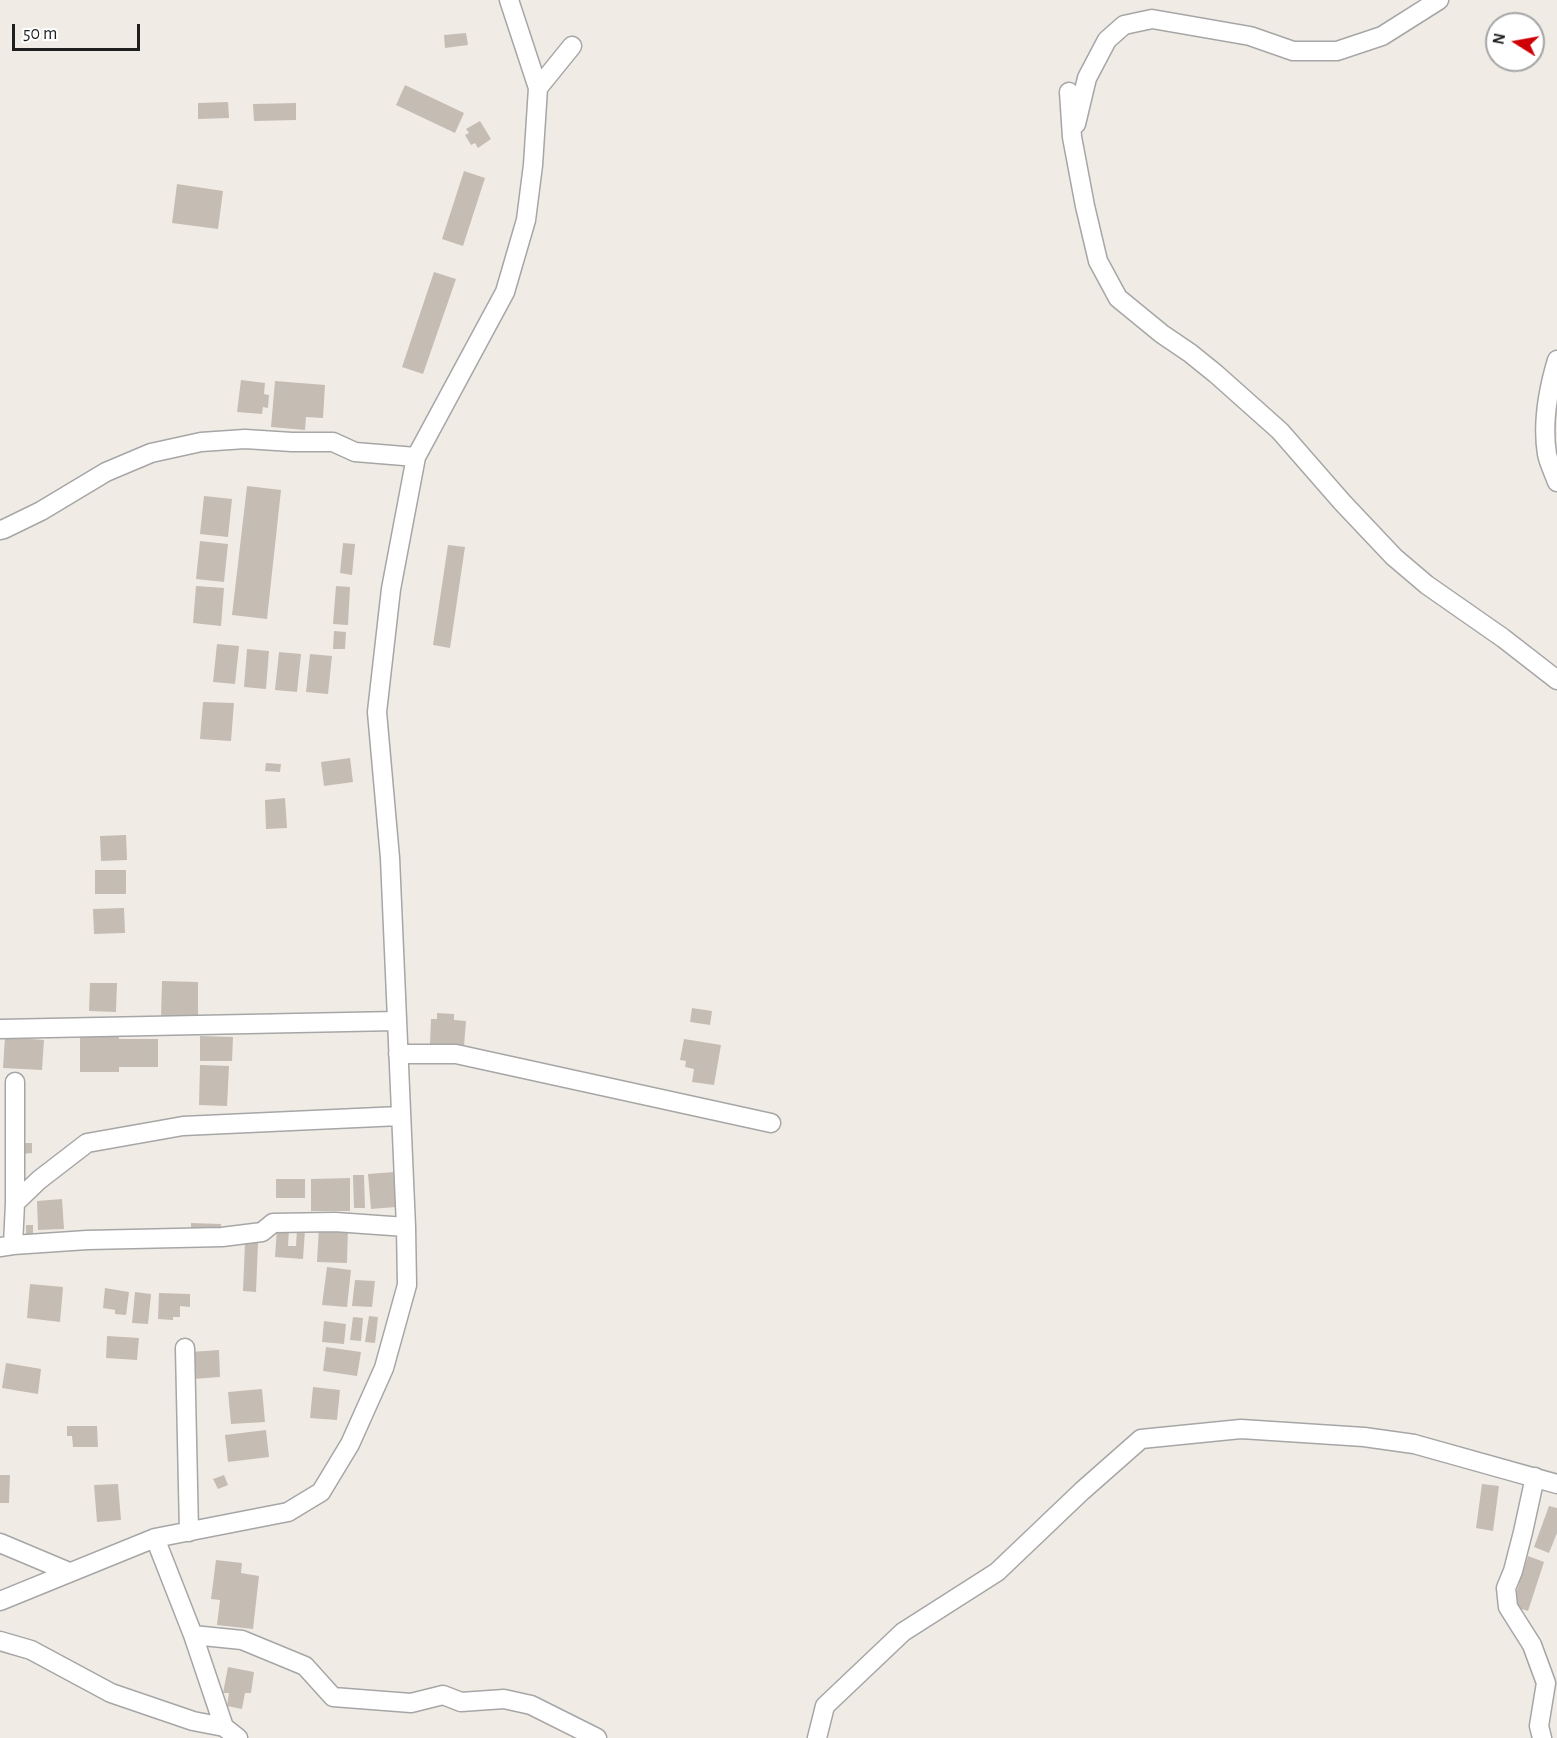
<!DOCTYPE html>
<style>
body{margin:0}
#map{position:relative;width:1557px;height:1738px;overflow:hidden;background:#f0ece5;font-family:"Alegreya Sans",sans-serif}
canvas{display:block}
.north{position:absolute;left:1485px;top:12px;width:60px;height:60px;box-sizing:border-box;background:#fff;border:2px solid #a5a5a5;border-radius:50%;rotate:281deg;font-size:16px;font-weight:700;line-height:24px;text-align:center;color:#1f1f1f}
.north::after{content:'';display:block;margin:auto;width:21px;height:27px;background:#ce0005;clip-path:polygon(50% 0,100% 100%,50% 72%,0 100%)}
.scale{position:absolute;left:12px;top:24px;width:128px;height:27px;box-sizing:border-box;border:3px solid #1f1f1f;border-top:0;padding-left:8px;font-size:18px;line-height:21px;white-space:nowrap;color:#1f1f1f;-webkit-text-stroke:4px #fff;paint-order:stroke}
</style>
<div id="map">
<canvas width="1557" height="1738"></canvas>
<div class="north">N</div>
<div class="scale">50 m</div>
</div>
<script>
const ctx = document.querySelector('canvas').getContext('2d');
ctx.lineJoin = 'round';
function fillPath(path, color) {
  ctx.fillStyle = color;
  ctx.fill(path, 'evenodd');
}
function strokePath(path, color, width, dash) {
  ctx.strokeStyle = color;
  ctx.lineWidth = width;
  ctx.lineCap = dash ? 'butt' : 'round';
  ctx.setLineDash(dash || []);
  ctx.stroke(path);
}
fillPath(new Path2D(`
 M 466,33 L 468,45 L 445,48 L 444,35 Z
 M 405,85 L 464,113 L 455,133 L 396,105 Z
 M 228,102 L 229,118 L 198,119 L 198,103 Z
 M 296,103 L 296,120 L 254,121 L 253,104 Z
 M 480,121 L 491,139 L 478,148 L 475,143 L 471,145 L 465,135 L 469,133 L 466,129 Z
 M 464,171 L 485,178 L 463,246 L 442,239 Z
 M 177,184 L 223,191 L 218,229 L 172,223 Z
 M 434,272 L 456,279 L 423,374 L 402,367 Z
 M 241,380 L 265,383 L 264,394 L 269,395 L 268,408 L 263,407 L 262,414 L 237,412 Z
 M 275,381 L 325,385 L 323,418 L 306,417 L 305,430 L 271,427 Z
 M 247,486 L 281,490 L 267,619 L 232,615 Z
 M 204,496 L 232,499 L 228,537 L 200,534 Z
 M 200,541 L 228,544 L 224,582 L 196,579 Z
 M 343,543 L 355,544 L 352,575 L 340,573 Z
 M 448,545 L 465,547 L 450,648 L 433,645 Z
 M 196,586 L 224,588 L 221,626 L 193,623 Z
 M 336,586 L 350,587 L 348,625 L 333,624 Z
 M 334,631 L 346,632 L 345,649 L 333,649 Z
 M 217,644 L 239,646 L 235,684 L 213,682 Z
 M 247,649 L 269,651 L 266,689 L 244,687 Z
 M 279,652 L 301,654 L 297,692 L 275,690 Z
 M 310,654 L 332,656 L 328,694 L 306,692 Z
 M 203,702 L 234,703 L 231,741 L 200,739 Z
 M 350,758 L 353,782 L 324,786 L 321,762 Z
 M 266,763 L 281,764 L 280,772 L 265,771 Z
 M 285,798 L 287,828 L 266,829 L 265,800 Z
 M 126,835 L 127,860 L 101,861 L 100,836 Z
 M 95,870 L 126,870 L 126,894 L 95,894 Z
 M 124,908 L 125,933 L 94,934 L 93,909 Z
 M 162,981 L 198,982 L 198,1020 L 161,1019 Z
 M 90,983 L 117,983 L 116,1012 L 89,1011 Z
 M 692,1008 L 712,1011 L 710,1025 L 690,1022 Z
 M 437,1013 L 454,1014 L 454,1020 L 466,1021 L 464,1046 L 430,1044 L 431,1019 L 437,1019 Z
 M 80,1033 L 119,1033 L 119,1039 L 158,1039 L 158,1067 L 119,1067 L 119,1072 L 80,1072 Z
 M 200,1036 L 233,1037 L 232,1061 L 200,1061 Z
 M 5,1037 L 44,1040 L 42,1070 L 3,1068 Z
 M 684,1039 L 721,1045 L 714,1085 L 692,1082 L 694,1069 L 685,1067 L 686,1061 L 680,1060 Z
 M 200,1065 L 229,1066 L 227,1106 L 199,1105 Z
 M 21,1143 L 32,1143 L 32,1153 L 22,1154 Z
 M 394,1172 L 396,1207 L 371,1209 L 368,1174 Z
 M 353,1175 L 364,1175 L 365,1208 L 354,1208 Z
 M 350,1178 L 350,1211 L 311,1211 L 311,1179 Z
 M 276,1179 L 305,1179 L 305,1198 L 276,1198 Z
 M 62,1199 L 64,1229 L 38,1230 L 37,1201 Z
 M 191,1223 L 221,1224 L 221,1233 L 191,1232 Z
 M 26,1225 L 33,1225 L 33,1236 L 26,1237 Z
 M 319,1226 L 348,1227 L 347,1263 L 317,1262 Z
 M 277,1228 L 289,1229 L 288,1246 L 296,1246 L 297,1229 L 305,1230 L 303,1259 L 275,1257 Z
 M 245,1242 L 258,1243 L 256,1292 L 243,1291 Z
 M 327,1267 L 351,1270 L 347,1307 L 322,1305 Z
 M 355,1280 L 375,1281 L 372,1307 L 352,1306 Z
 M 30,1284 L 63,1287 L 60,1322 L 27,1318 Z
 M 105,1288 L 129,1292 L 126,1315 L 115,1314 L 115,1310 L 103,1308 Z
 M 135,1292 L 151,1294 L 148,1324 L 132,1323 Z
 M 159,1293 L 190,1294 L 190,1307 L 180,1306 L 180,1317 L 173,1317 L 173,1320 L 158,1319 Z
 M 369,1316 L 378,1317 L 375,1343 L 365,1342 Z
 M 353,1317 L 363,1318 L 361,1341 L 350,1340 Z
 M 324,1321 L 346,1324 L 344,1344 L 322,1342 Z
 M 107,1336 L 139,1338 L 137,1360 L 106,1358 Z
 M 326,1347 L 361,1352 L 357,1376 L 323,1371 Z
 M 219,1350 L 220,1377 L 192,1379 L 190,1352 Z
 M 6,1363 L 41,1369 L 38,1394 L 2,1388 Z
 M 313,1387 L 340,1390 L 337,1420 L 310,1418 Z
 M 262,1389 L 265,1422 L 231,1424 L 228,1392 Z
 M 67,1426 L 97,1426 L 98,1447 L 73,1447 L 72,1436 L 67,1436 Z
 M 266,1430 L 269,1457 L 228,1462 L 225,1435 Z
 M 0,1475 L 10,1475 L 9,1503 L 0,1503 Z
 M 224,1475 L 228,1485 L 218,1489 L 213,1479 Z
 M 118,1484 L 121,1520 L 97,1522 L 94,1485 Z
 M 1482,1484 L 1499,1486 L 1493,1531 L 1476,1528 Z
 M 1549,1506 L 1557,1508 L 1557,1533 L 1549,1553 L 1534,1547 Z
 M 1528,1556 L 1544,1562 L 1528,1611 L 1512,1606 Z
 M 216,1560 L 242,1563 L 241,1573 L 259,1576 L 253,1629 L 217,1625 L 220,1600 L 211,1599 Z
 M 228,1667 L 254,1672 L 251,1693 L 245,1693 L 242,1709 L 227,1706 L 229,1693 L 223,1693 Z`), '#c5bcb4');
const minor = new Path2D(`
 M 538,88 L 572,46
 M 1069,92 L 1072,137 L 1085,206 L 1098,261 L 1118,298 L 1162,334 L 1190,353 L 1216,374 L 1280,431 L 1342,502 L 1394,557 L 1427,585 L 1503,638 L 1557,680
 M 1076,124 L 1087,78 L 1107,40 L 1124,25 L 1152,19 L 1250,36 L 1293,51 L 1337,51 L 1382,36 L 1439,0
 M 1557,360 C 1548,390 1542,423 1547,454 C 1549,464 1554,473 1557,482
 M 0,530 L 4,529 L 41,511 L 106,472 L 151,453 L 201,442 L 245,439 L 292,442 L 333,442 L 355,452 L 416,457
 M 0,1029 L 396,1021
 M 398,1054 L 456,1054 L 771,1123
 M 15,1082 L 15,1203
 M 13,1245 L 87,1240 L 222,1237 L 262,1232 L 273,1223 L 335,1222 L 406,1227
 M 0,1247 L 13,1245 L 15,1203 L 39,1180 L 87,1143 L 183,1126 L 400,1116
 M 185,1348 L 189,1532
 M 1535,1477 L 1523,1532 L 1513,1571 L 1506,1588 L 1508,1607 L 1532,1645 L 1546,1683 L 1539,1726 L 1542,1738
 M 155,1538 L 193,1635 L 224,1727 L 238,1738
 M 0,1543 L 69,1572
 M 0,1601 L 155,1538 L 288,1512 L 321,1492 L 350,1444 L 384,1368 L 407,1285 L 406,1227 L 390,858 L 377,712 L 391,589 L 416,457 L 505,292 L 526,220 L 533,165 L 538,88 L 509,0
 M 193,1635 L 242,1640 L 305,1666 L 333,1697 L 411,1703 L 443,1695 L 461,1702 L 504,1699 L 531,1705 L 597,1738
 M 0,1641 L 31,1650 L 111,1693 L 193,1721 L 224,1727
 M 817,1738 L 825,1706 L 903,1632 L 997,1572 L 1082,1491 L 1141,1439 L 1241,1429 L 1364,1437 L 1414,1444 L 1557,1484`);
strokePath(minor, '#a6a6a6', 21);
strokePath(minor, '#fff', 18);
</script>
